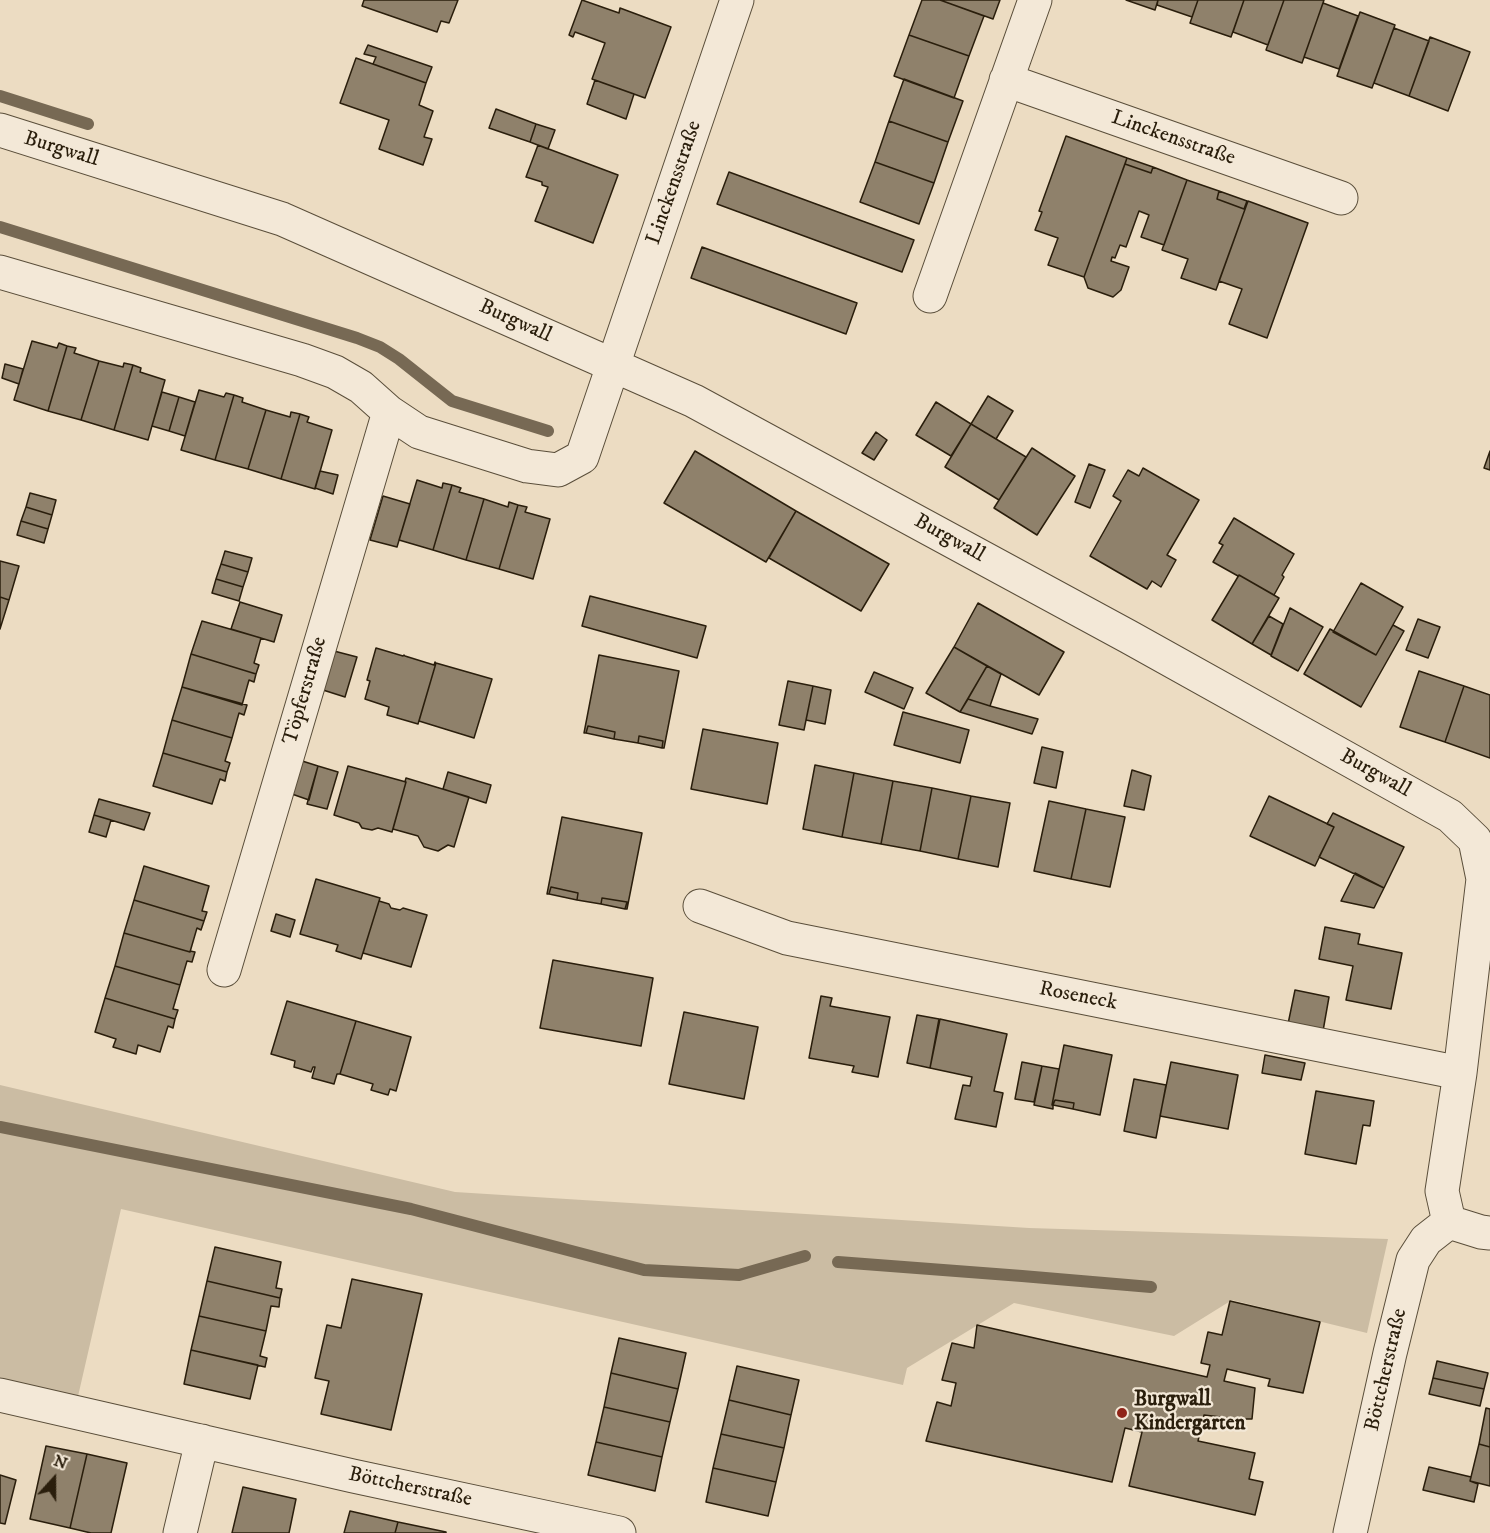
<!DOCTYPE html>
<meta charset="utf-8">
<style>
body{margin:0}
#map{position:relative;width:1490px;height:1533px;overflow:hidden;background:#ecdcc2;font-family:"IM FELL DW Pica",serif}
canvas{display:block}
.north{position:absolute;left:24px;top:1449px;width:60px;height:60px;-webkit-text-stroke:4px #f3e8d7;paint-order:stroke;rotate:21deg;font-size:16px;font-weight:700;line-height:24px;text-align:center;color:#2a1e0c}
.north::after{content:'';display:block;margin:auto;width:21px;height:27px;background:#2a1e0c;clip-path:polygon(50% 0,100% 100%,50% 72%,0 100%)}
</style>
<div id="map">
<canvas width="1490" height="1533"></canvas>
<div class="north">N</div>
</div>
<script>
const ctx = document.querySelector('canvas').getContext('2d');
ctx.lineJoin = 'round';
function fillPath(path, color) {
  ctx.fillStyle = color;
  ctx.fill(path, 'evenodd');
}
function strokePath(path, color, width, dash) {
  ctx.strokeStyle = color;
  ctx.lineWidth = width;
  ctx.lineCap = dash ? 'butt' : 'round';
  ctx.setLineDash(dash || []);
  ctx.stroke(path);
}
function write(font, color, halo, rows, align = 'center') {
  ctx.font = font + ' "IM FELL DW Pica",serif';
  ctx.lineWidth = 4.5;
  ctx.setLineDash([]);
  ctx.textBaseline = 'middle';
  ctx.strokeStyle = halo;
  ctx.fillStyle = color;
  for (const [text, x, y, turn = 0] of rows) {
    ctx.save();
    ctx.translate(x, y);
    ctx.rotate((+turn || 0) * Math.PI / 180);
    ctx.textAlign = isNaN(turn) ? turn : align;
    if (halo) ctx.strokeText(text, 0, 0);
    ctx.fillText(text, 0, 0);
    ctx.restore();
  }
}
fillPath(new Path2D(`
 M 0,1085 L 455,1192 L 1029,1228 L 1388,1239 L 1367,1333 L 1232,1300 L 1174,1336 L 1014,1303 L 907,1368 L 903,1385 L 121,1209 L 76,1405 L 0,1387 Z`), '#cbbca3');
strokePath(new Path2D(`
 M 0,96 L 88,124
 M 0,227 L 357,338 L 380,347 L 399,359 L 452,401 L 548,431
 M 0,1127 L 411,1209 L 644,1270 L 739,1275 L 805,1256
 M 838,1262 L 1022,1276 L 1151,1287`), '#776954', 12);
const building = new Path2D(`
 M 364,0 L 458,0 L 449,23 L 441,21 L 437,32 L 362,6 Z
 M 582,0 L 619,13 L 620,8 L 671,27 L 645,98 L 592,79 L 605,43 L 575,32 L 573,37 L 569,35 Z
 M 922,0 L 940,0 L 984,16 L 969,56 L 909,35 Z
 M 940,0 L 1000,0 L 993,19 Z
 M 1126,0 L 1158,0 L 1155,10 Z
 M 1158,0 L 1198,0 L 1192,17 L 1157,5 Z
 M 1198,0 L 1244,0 L 1231,37 L 1190,23 Z
 M 1244,0 L 1284,0 L 1268,45 L 1233,32 Z
 M 1284,0 L 1324,0 L 1302,63 L 1266,50 Z
 M 1323,3 L 1358,16 L 1339,69 L 1304,57 Z
 M 1360,12 L 1395,25 L 1372,88 L 1337,76 Z
 M 1394,28 L 1429,41 L 1409,96 L 1374,83 Z
 M 909,35 L 969,56 L 954,98 L 894,76 Z
 M 1430,37 L 1470,52 L 1448,111 L 1409,96 Z
 M 368,45 L 432,67 L 426,83 L 373,64 L 376,57 L 364,54 Z
 M 356,58 L 426,83 L 419,105 L 433,111 L 424,137 L 432,139 L 423,165 L 379,149 L 389,120 L 340,103 Z
 M 904,79 L 963,101 L 948,142 L 889,121 Z
 M 595,80 L 634,94 L 626,119 L 587,104 Z
 M 496,109 L 536,124 L 530,142 L 489,128 Z
 M 889,121 L 948,142 L 934,183 L 875,162 Z
 M 536,124 L 555,130 L 548,149 L 530,142 Z
 M 1066,136 L 1127,158 L 1084,277 L 1048,265 L 1058,238 L 1035,230 L 1042,212 L 1039,211 Z
 M 538,145 L 618,175 L 593,243 L 535,221 L 548,187 L 542,185 L 542,182 L 526,177 Z
 M 1127,158 L 1153,167 L 1151,173 L 1125,164 Z
 M 875,162 L 934,183 L 919,224 L 860,202 Z
 M 1125,164 L 1151,173 L 1153,167 L 1187,180 L 1164,245 L 1141,237 L 1149,215 L 1139,211 L 1126,247 L 1120,245 L 1115,258 L 1112,257 L 1111,261 L 1129,267 L 1121,290 L 1113,297 L 1088,288 L 1084,277 Z
 M 729,172 L 914,240 L 902,272 L 717,204 Z
 M 1187,180 L 1219,191 L 1217,199 L 1244,209 L 1248,201 L 1216,290 L 1181,278 L 1188,259 L 1162,250 Z
 M 1219,191 L 1247,201 L 1244,209 L 1217,199 Z
 M 1248,201 L 1308,223 L 1267,338 L 1229,324 L 1242,289 L 1219,281 Z
 M 702,247 L 857,303 L 846,334 L 691,278 Z
 M 32,341 L 57,348 L 59,343 L 67,346 L 48,411 L 14,400 Z
 M 67,346 L 76,348 L 74,353 L 99,361 L 81,420 L 48,411 Z
 M 99,361 L 123,367 L 124,363 L 133,365 L 114,430 L 81,420 Z
 M 5,364 L 23,369 L 19,384 L 2,378 Z
 M 133,365 L 141,368 L 140,372 L 165,380 L 148,440 L 114,430 Z
 M 199,390 L 224,397 L 226,393 L 234,395 L 215,460 L 181,450 Z
 M 162,392 L 179,397 L 169,431 L 152,426 Z
 M 234,395 L 243,398 L 242,402 L 266,410 L 248,469 L 215,460 Z
 M 988,396 L 1013,411 L 996,439 L 971,424 Z
 M 179,397 L 195,402 L 185,436 L 169,431 Z
 M 936,402 L 971,424 L 951,456 L 916,435 Z
 M 266,410 L 290,417 L 291,412 L 300,414 L 281,479 L 248,469 Z
 M 300,414 L 309,417 L 307,422 L 332,430 L 315,489 L 281,479 Z
 M 971,424 L 1026,457 L 999,500 L 945,467 Z
 M 876,432 L 887,440 L 874,460 L 862,453 Z
 M 1032,448 L 1075,476 L 1037,535 L 994,508 Z
 M 695,451 L 796,511 L 766,562 L 664,503 Z
 M 1490,451 L 1490,470 L 1484,468 Z
 M 1089,464 L 1105,470 L 1090,508 L 1075,502 Z
 M 1143,468 L 1199,500 L 1167,555 L 1176,560 L 1161,587 L 1152,581 L 1147,589 L 1090,556 L 1121,501 L 1113,496 L 1128,470 L 1139,476 Z
 M 320,471 L 338,475 L 333,494 L 315,488 Z
 M 417,480 L 442,488 L 443,483 L 452,485 L 433,550 L 399,540 Z
 M 452,485 L 461,488 L 459,492 L 484,499 L 466,560 L 433,550 Z
 M 30,493 L 56,500 L 52,515 L 26,507 Z
 M 383,496 L 410,504 L 397,547 L 370,540 Z
 M 484,499 L 508,507 L 509,502 L 518,505 L 499,569 L 466,560 Z
 M 518,505 L 527,507 L 525,512 L 550,519 L 533,579 L 499,569 Z
 M 26,507 L 52,515 L 48,529 L 21,521 Z
 M 796,511 L 889,564 L 861,611 L 769,558 Z
 M 1234,518 L 1294,554 L 1282,575 L 1284,577 L 1274,595 L 1239,575 L 1238,576 L 1213,562 L 1223,545 L 1219,543 Z
 M 21,521 L 48,529 L 44,543 L 17,535 Z
 M 225,551 L 252,558 L 248,572 L 221,564 Z
 M 0,561 L 19,566 L 9,600 L 0,597 Z
 M 221,564 L 248,572 L 243,587 L 216,579 Z
 M 1239,575 L 1279,598 L 1252,644 L 1212,620 Z
 M 216,579 L 243,587 L 239,601 L 212,593 Z
 M 1361,583 L 1403,607 L 1376,655 L 1333,632 Z
 M 590,596 L 706,626 L 697,658 L 582,626 Z
 M 0,597 L 9,600 L 0,629 Z
 M 240,602 L 282,615 L 274,642 L 231,629 Z
 M 978,603 L 1064,652 L 1039,695 L 954,647 Z
 M 1290,608 L 1323,627 L 1298,671 L 1271,656 Z
 M 1269,616 L 1283,624 L 1271,655 L 1252,644 Z
 M 1418,619 L 1440,627 L 1428,658 L 1406,650 Z
 M 202,621 L 261,638 L 254,663 L 259,665 L 256,674 L 191,654 Z
 M 1393,625 L 1404,631 L 1361,707 L 1304,674 L 1330,629 L 1376,655 Z
 M 954,647 L 987,666 L 960,712 L 926,693 Z
 M 376,648 L 403,656 L 404,655 L 405,656 L 434,665 L 435,662 L 436,663 L 418,724 L 387,715 L 389,707 L 365,699 L 370,681 L 367,680 Z
 M 334,651 L 357,657 L 345,697 L 323,690 Z
 M 191,654 L 256,674 L 254,682 L 249,680 L 242,705 L 182,687 Z
 M 599,655 L 679,671 L 664,748 L 662,748 L 663,741 L 639,736 L 638,743 L 614,739 L 615,732 L 588,726 L 586,733 L 584,733 Z
 M 436,663 L 492,679 L 474,738 L 419,721 Z
 M 987,666 L 1001,674 L 990,706 L 968,699 Z
 M 1419,671 L 1464,686 L 1445,742 L 1400,727 Z
 M 874,672 L 913,688 L 904,709 L 865,692 Z
 M 788,681 L 813,686 L 804,730 L 779,725 Z
 M 813,686 L 831,690 L 825,724 L 806,720 Z
 M 1464,686 L 1490,695 L 1490,758 L 1445,742 Z
 M 182,687 L 247,705 L 244,715 L 239,713 L 232,738 L 172,720 Z
 M 968,699 L 990,706 L 1038,719 L 1032,734 L 960,712 Z
 M 903,712 L 969,730 L 960,763 L 894,745 Z
 M 172,720 L 232,738 L 225,761 L 230,763 L 227,772 L 163,753 Z
 M 588,726 L 615,732 L 614,739 L 586,733 Z
 M 703,729 L 778,743 L 767,804 L 691,789 Z
 M 639,736 L 663,741 L 662,748 L 638,743 Z
 M 1042,747 L 1063,752 L 1056,788 L 1034,783 Z
 M 163,753 L 227,772 L 225,781 L 220,779 L 212,804 L 153,786 Z
 M 299,760 L 318,766 L 309,800 L 289,793 Z
 M 815,765 L 854,773 L 842,837 L 803,829 Z
 M 318,766 L 338,772 L 327,809 L 307,804 Z
 M 348,766 L 406,782 L 392,832 L 378,828 L 372,830 L 362,828 L 359,823 L 334,815 Z
 M 1132,770 L 1151,776 L 1144,810 L 1124,806 Z
 M 448,772 L 491,785 L 486,803 L 443,789 Z
 M 854,773 L 893,781 L 881,844 L 842,837 Z
 M 406,778 L 469,797 L 454,847 L 448,845 L 438,851 L 424,847 L 418,836 L 393,829 L 406,782 L 405,782 Z
 M 893,781 L 932,788 L 920,851 L 881,844 Z
 M 932,788 L 971,796 L 958,859 L 920,851 Z
 M 971,796 L 1010,803 L 998,867 L 958,859 Z
 M 1269,796 L 1334,827 L 1315,866 L 1250,836 Z
 M 99,799 L 150,813 L 144,830 L 94,815 Z
 M 1049,801 L 1086,809 L 1071,879 L 1034,871 Z
 M 1086,809 L 1125,817 L 1110,887 L 1071,879 Z
 M 1333,813 L 1404,847 L 1384,888 L 1319,857 L 1334,827 L 1327,824 Z
 M 94,815 L 111,820 L 106,837 L 89,832 Z
 M 562,817 L 642,833 L 627,909 L 625,909 L 627,902 L 602,898 L 601,904 L 577,900 L 578,893 L 551,887 L 549,894 L 547,894 Z
 M 144,866 L 209,886 L 202,911 L 207,912 L 204,921 L 134,900 Z
 M 1355,873 L 1384,888 L 1374,908 L 1341,901 Z
 M 316,879 L 380,898 L 361,959 L 336,951 L 338,945 L 300,934 Z
 M 551,887 L 578,893 L 577,900 L 549,894 Z
 M 602,898 L 627,902 L 625,909 L 601,904 Z
 M 134,900 L 204,921 L 201,930 L 197,928 L 190,952 L 124,933 Z
 M 379,901 L 389,904 L 391,908 L 400,910 L 403,908 L 427,915 L 411,967 L 363,953 Z
 M 276,914 L 295,920 L 290,937 L 271,931 Z
 M 1325,927 L 1360,934 L 1358,944 L 1402,953 L 1391,1009 L 1346,1000 L 1353,966 L 1319,959 Z
 M 124,933 L 190,952 L 190,951 L 195,952 L 192,962 L 187,961 L 180,985 L 115,966 Z
 M 553,960 L 653,978 L 641,1046 L 540,1028 Z
 M 115,966 L 180,985 L 173,1009 L 178,1010 L 175,1019 L 105,998 Z
 M 1295,990 L 1329,997 L 1323,1031 L 1288,1024 Z
 M 821,996 L 832,998 L 830,1006 L 890,1017 L 878,1077 L 852,1072 L 854,1066 L 809,1058 Z
 M 105,998 L 175,1019 L 173,1028 L 168,1026 L 160,1052 L 138,1045 L 136,1054 L 113,1047 L 116,1039 L 95,1032 Z
 M 287,1001 L 356,1021 L 340,1074 L 337,1074 L 334,1084 L 312,1078 L 315,1067 L 313,1067 L 311,1072 L 294,1067 L 295,1061 L 271,1054 Z
 M 684,1012 L 758,1027 L 744,1099 L 669,1084 Z
 M 917,1015 L 939,1019 L 930,1068 L 907,1063 Z
 M 940,1019 L 1007,1034 L 994,1091 L 1003,1093 L 996,1127 L 955,1119 L 963,1085 L 970,1086 L 972,1077 L 930,1068 Z
 M 356,1021 L 411,1037 L 396,1091 L 390,1089 L 388,1095 L 371,1090 L 373,1084 L 340,1074 Z
 M 1064,1045 L 1112,1055 L 1100,1115 L 1073,1109 L 1074,1103 L 1055,1100 L 1053,1105 L 1052,1105 Z
 M 1265,1055 L 1305,1063 L 1301,1080 L 1262,1073 Z
 M 1022,1062 L 1042,1066 L 1034,1102 L 1015,1099 Z
 M 1171,1062 L 1238,1075 L 1228,1129 L 1160,1116 Z
 M 1042,1066 L 1059,1069 L 1052,1105 L 1053,1105 L 1053,1109 L 1034,1105 Z
 M 1134,1079 L 1166,1085 L 1156,1138 L 1124,1131 Z
 M 1316,1091 L 1374,1101 L 1370,1126 L 1363,1125 L 1356,1164 L 1305,1154 Z
 M 1055,1100 L 1074,1103 L 1073,1109 L 1053,1105 Z
 M 215,1247 L 281,1262 L 276,1288 L 282,1289 L 280,1298 L 207,1281 Z
 M 352,1279 L 422,1294 L 391,1430 L 321,1414 L 329,1381 L 315,1378 L 327,1325 L 341,1328 Z
 M 207,1281 L 280,1298 L 279,1307 L 271,1306 L 266,1331 L 199,1316 Z
 M 1230,1301 L 1320,1322 L 1303,1393 L 1268,1386 L 1270,1379 L 1227,1369 L 1224,1381 L 1255,1388 L 1252,1419 L 1237,1419 L 1204,1415 L 1198,1441 L 1255,1453 L 1249,1479 L 1263,1482 L 1255,1515 L 1129,1486 L 1142,1432 L 1125,1428 L 1112,1482 L 926,1441 L 937,1402 L 951,1406 L 956,1383 L 942,1380 L 952,1343 L 974,1348 L 977,1325 L 1207,1377 L 1210,1365 L 1201,1363 L 1208,1332 L 1222,1335 Z
 M 199,1316 L 266,1331 L 260,1356 L 267,1358 L 265,1367 L 191,1350 Z
 M 619,1338 L 686,1353 L 678,1389 L 611,1373 Z
 M 191,1350 L 258,1365 L 250,1399 L 184,1384 Z
 M 1437,1361 L 1488,1373 L 1484,1389 L 1433,1378 Z
 M 737,1366 L 799,1380 L 791,1415 L 729,1400 Z
 M 611,1373 L 678,1389 L 670,1422 L 604,1407 Z
 M 1433,1378 L 1484,1389 L 1480,1406 L 1429,1394 Z
 M 729,1400 L 791,1415 L 784,1448 L 721,1434 Z
 M 604,1407 L 670,1422 L 662,1457 L 596,1442 Z
 M 1486,1408 L 1490,1409 L 1490,1447 L 1479,1444 Z
 M 721,1434 L 784,1448 L 776,1482 L 713,1468 Z
 M 596,1442 L 662,1457 L 655,1491 L 588,1475 Z
 M 1479,1444 L 1490,1447 L 1490,1486 L 1470,1481 Z
 M 46,1446 L 87,1454 L 70,1528 L 30,1519 Z
 M 87,1454 L 127,1463 L 111,1533 L 91,1533 L 70,1528 Z
 M 1429,1467 L 1471,1477 L 1470,1481 L 1478,1484 L 1474,1502 L 1423,1490 Z
 M 713,1468 L 776,1482 L 768,1516 L 706,1502 Z
 M 0,1475 L 16,1480 L 5,1524 L 0,1523 Z
 M 243,1487 L 296,1499 L 289,1533 L 232,1533 Z
 M 350,1511 L 398,1522 L 395,1533 L 344,1533 Z
 M 398,1522 L 446,1532 L 446,1533 L 395,1533 Z`);
fillPath(building, '#8f816b');
strokePath(building, '#2a1e0c', 1.5);
const minor = new Path2D(`
 M 1006,80 L 1341,198
 M 0,130 L 282,219 L 694,401 L 1129,637 L 1450,816 L 1475,840 L 1483,879 L 1460,1073 L 1442,1191 L 1449,1222
 M 0,272 L 302,360 L 335,372 L 361,387 L 389,412 L 419,432 L 527,466 L 558,470 L 582,457 L 737,0
 M 930,296 L 1035,0
 M 700,906 L 787,938 L 1460,1073
 M 224,970 L 389,412
 M 1449,1222 L 1481,1232 L 1490,1233
 M 0,1395 L 353,1476 L 619,1533
 M 180,1533 L 202,1441
 M 1350,1533 L 1390,1353 L 1413,1260 L 1426,1240 L 1449,1222`);
strokePath(minor, '#5a4e3a', 35);
strokePath(minor, '#f3e8d7', 33);
for (const [x, y, r, color] of [
 [1122,1413,6,"#8f2418"]
]) {
  const dot = new Path2D();
  dot.arc(x, y, r, 0, 2 * Math.PI);
  ctx.fillStyle = color;
  ctx.fill(dot);
  strokePath(dot, '#f3e8d7', 2);
}
write('21px', '#2a1e0c', '#f3e8d7', [
 ["Linckensstraße",1173,139,19],
 ["Burgwall",61,150,17],
 ["Linckensstraße",675,183,-71],
 ["Burgwall",515,322,24],
 ["Burgwall",949,539,29],
 ["Töpferstraße",306,691,-74],
 ["Burgwall",1375,774,29],
 ["Roseneck",1078,997,11],
 ["Böttcherstraße",1387,1370,-77],
 ["Böttcherstraße",410,1488,12]
]);
write('bold 21px', '#2a1e0c', '#f3e8d7', [
 ["Burgwall",1134,1401],
 ["Kindergarten",1134,1425]
], 'left');
</script>
